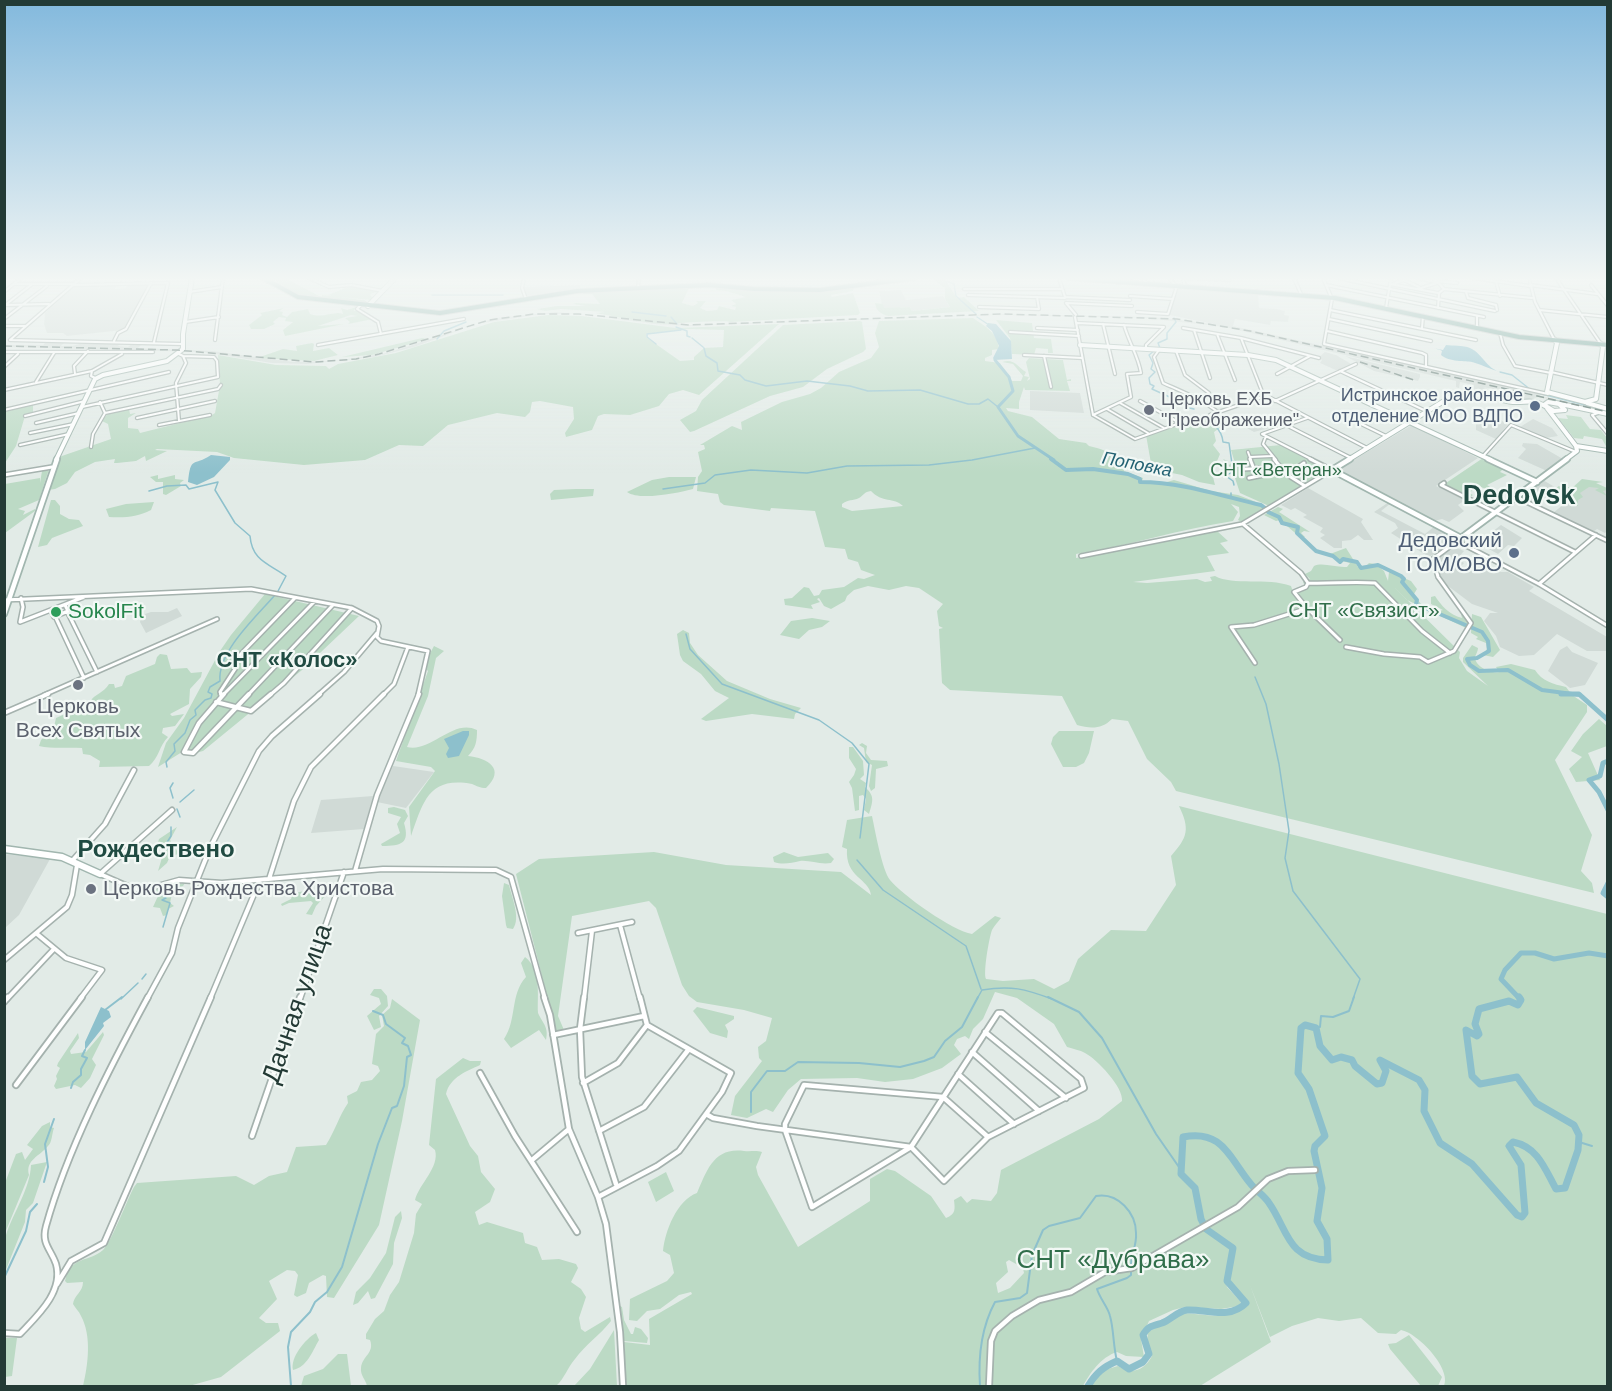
<!DOCTYPE html>
<meta charset="utf-8">
<style>
body{margin:0}
#map{position:relative;width:1612px;height:1391px;overflow:hidden;background:#e2ebe7;font-family:Arial,sans-serif}
canvas{display:block}
.frame{position:absolute;inset:0;border:6px solid #233a35;pointer-events:none}
</style>
<div id="map">
<canvas width="1612" height="1391"></canvas>
<div class="frame"></div>
</div>
<script>
const ctx = document.querySelector('canvas').getContext('2d');
ctx.lineJoin = 'round';
function fillPath(path, color) {
  ctx.fillStyle = color;
  ctx.fill(path, 'evenodd');
}
function strokePath(path, color, width, dash) {
  ctx.strokeStyle = color;
  ctx.lineWidth = width;
  ctx.lineCap = dash ? 'butt' : 'round';
  ctx.setLineDash(dash || []);
  ctx.stroke(path);
}
function write(font, color, halo, rows, align = 'center') {
  ctx.font = font + ' Arial,sans-serif';
  ctx.lineWidth = 4.5;
  ctx.setLineDash([]);
  ctx.textBaseline = 'middle';
  ctx.strokeStyle = halo;
  ctx.fillStyle = color;
  for (const [text, x, y, turn = 0] of rows) {
    ctx.save();
    ctx.translate(x, y);
    ctx.rotate((+turn || 0) * Math.PI / 180);
    ctx.textAlign = isNaN(turn) ? turn : align;
    if (halo) ctx.strokeText(text, 0, 0);
    ctx.fillText(text, 0, 0);
    ctx.restore();
  }
}
fillPath(new Path2D(`
 M 149,284 L 123,330 L 67,336 L 63,333 L 47,333 L 44,324 L 45,313 L 73,287 L 100,286 L 98,290 L 101,286 L 117,285 L 115,289 L 125,288 L 127,285 Z
 M 580,285 L 580,288 L 525,296 L 523,287 Z
 M 1178,289 L 1258,294 L 1259,308 L 1277,309 L 1285,311 L 1284,315 L 1289,316 L 1288,322 L 1271,321 L 1270,325 L 1235,319 L 1233,326 L 1534,392 L 1541,396 L 1607,411 L 1608,413 L 1539,397 L 1518,401 L 1493,396 L 1493,389 L 1483,387 L 1490,390 L 1490,393 L 1482,393 L 1474,390 L 1474,385 L 1460,382 L 1459,388 L 1456,387 L 1456,381 L 1225,327 L 1144,318 L 995,315 L 689,326 L 654,324 L 580,314 L 543,314 L 476,324 L 414,347 L 374,357 L 307,364 L 272,363 L 202,352 L 5,347 L 5,345 L 43,345 L 46,342 L 65,342 L 61,346 L 72,346 L 83,343 L 120,344 L 118,346 L 128,347 L 131,344 L 142,344 L 138,348 L 212,351 L 294,362 L 334,361 L 387,353 L 495,318 L 556,312 L 689,325 L 1005,314 L 1154,317 L 1214,324 L 1169,315 Z
 M 901,290 L 906,300 L 943,296 L 950,307 L 912,311 L 910,307 L 883,309 L 879,291 Z
 M 1325,352 L 1336,355 L 1353,365 L 1338,371 L 1320,363 L 1322,360 L 1319,357 Z
 M 1345,356 L 1420,374 L 1420,377 L 1418,381 L 1374,371 Z
 M 1030,391 L 1080,393 L 1084,413 L 1030,410 Z
 M 1267,415 L 1284,424 L 1254,432 L 1245,427 L 1256,418 L 1264,420 L 1261,417 Z
 M 1495,417 L 1508,424 L 1496,439 L 1476,430 L 1476,423 L 1482,420 L 1488,422 Z
 M 1533,419 L 1552,428 L 1558,436 L 1546,438 L 1520,427 Z
 M 1412,425 L 1478,458 L 1436,486 L 1465,500 L 1458,505 L 1464,511 L 1449,522 L 1442,519 L 1434,521 L 1337,470 Z
 M 1523,443 L 1537,444 L 1563,459 L 1547,471 L 1518,458 L 1526,449 L 1522,446 Z
 M 1543,480 L 1558,489 L 1536,504 L 1520,496 Z
 M 1589,484 L 1607,490 L 1607,531 L 1605,533 L 1597,529 L 1593,532 L 1553,513 Z
 M 1308,488 L 1363,519 L 1361,522 L 1373,540 L 1364,540 L 1358,535 L 1351,540 L 1342,541 L 1342,548 L 1334,548 L 1320,538 L 1325,535 L 1320,532 L 1323,528 L 1303,517 L 1307,515 L 1295,508 L 1291,510 L 1281,505 Z
 M 1389,502 L 1391,503 L 1381,511 L 1425,534 L 1435,526 L 1456,537 L 1457,540 L 1429,557 L 1391,533 L 1398,528 L 1395,523 L 1374,512 Z
 M 1501,525 L 1522,538 L 1514,546 L 1508,545 L 1498,554 L 1478,543 Z
 M 1452,546 L 1464,551 L 1457,559 L 1464,563 L 1461,566 L 1472,571 L 1485,563 L 1501,572 L 1508,572 L 1534,587 L 1529,591 L 1607,637 L 1607,651 L 1587,651 L 1557,634 L 1534,655 L 1519,656 L 1500,647 L 1496,636 L 1484,621 L 1490,613 L 1498,613 L 1472,604 L 1440,580 L 1436,565 L 1439,564 L 1437,560 Z
 M 177,608 L 182,616 L 146,633 L 140,622 L 142,615 L 151,612 L 168,612 Z
 M 1567,646 L 1572,652 L 1598,663 L 1585,685 L 1570,688 L 1548,671 L 1560,650 Z
 M 393,766 L 434,772 L 406,808 L 377,802 Z
 M 373,796 L 364,829 L 311,833 L 321,800 Z
 M 4,854 L 50,859 L 19,915 L 5,928 Z`), '#d0dad6');
fillPath(new Path2D(`
 M 944,278 L 957,298 L 964,297 L 979,311 L 888,316 C 881,314 876,311 875,303 L 883,304 L 884,308 L 910,307 L 912,311 L 950,307 L 945,299 L 945,288 L 933,279 Z
 M 273,279 L 287,279 L 321,297 L 296,294 Z
 M 350,286 L 380,292 L 372,293 L 370,295 L 373,298 L 371,300 L 338,297 L 364,300 L 367,302 L 365,303 L 322,298 L 322,295 L 331,296 L 328,295 Z
 M 717,286 L 777,292 L 854,288 L 853,291 L 831,295 L 832,297 L 853,293 L 860,313 L 858,315 L 731,322 C 725,320 689,322 681,323 C 660,327 618,317 596,313 L 605,312 L 561,309 L 545,311 L 537,309 L 557,306 L 586,306 L 573,304 L 576,303 L 600,304 L 592,294 L 583,294 L 584,292 L 695,287 L 689,288 L 682,303 L 693,306 L 698,303 L 696,301 L 706,301 L 700,308 L 707,311 L 717,310 L 719,306 L 735,310 L 736,307 L 731,306 L 736,304 L 731,300 L 746,297 L 726,291 L 708,290 L 716,290 Z
 M 356,307 L 354,311 L 359,311 L 373,319 L 348,324 L 350,322 L 345,318 L 357,316 L 351,315 L 318,326 L 344,324 L 285,336 L 283,330 L 293,322 L 285,321 L 286,318 L 279,317 L 273,322 L 275,324 L 264,329 L 251,329 L 249,325 L 262,315 L 260,313 L 284,308 L 279,311 L 283,312 L 282,315 L 287,317 L 292,312 L 308,309 L 310,314 C 324,319 334,310 343,314 L 341,308 L 347,310 Z
 M 548,315 L 582,316 L 676,328 L 779,324 L 699,395 L 683,390 L 669,394 L 659,406 L 630,415 L 604,414 L 598,416 L 592,430 L 566,437 L 565,433 L 574,419 L 573,407 L 540,401 L 532,402 L 530,412 L 525,417 L 497,413 L 448,425 L 423,446 L 399,445 L 365,460 L 304,465 L 234,458 L 217,452 L 157,449 L 155,450 L 167,451 L 146,461 L 145,456 L 136,461 L 117,463 L 114,463 L 115,459 L 95,462 L 75,472 L 67,483 L 55,489 L 48,490 L 59,457 L 111,439 L 108,424 L 102,421 L 108,413 L 129,409 L 130,414 L 136,413 L 128,418 L 128,428 L 138,429 L 140,433 L 212,415 L 215,413 L 220,385 L 218,355 L 276,365 L 326,366 L 329,369 L 338,364 L 396,353 L 494,322 ZM 689,329 L 724,330 L 723,347 L 704,348 L 694,357 L 694,360 L 680,361 L 646,337 L 646,334 Z
 M 973,318 C 985,326 998,333 999,349 L 992,350 L 992,355 L 985,358 L 985,361 L 1000,363 L 1012,381 L 1021,381 L 1023,376 L 1013,364 L 1002,362 C 1015,358 1018,368 1026,372 L 1024,376 L 1029,377 L 1027,381 L 1030,379 L 1026,362 L 1029,358 L 1063,360 L 1067,380 L 1071,379 L 1071,381 L 1067,381 L 1070,391 L 1025,390 L 1024,387 L 1019,402 L 1019,409 L 1006,408 L 1008,411 L 1032,417 L 1059,439 L 1086,443 L 1089,446 C 1100,448 1110,453 1121,456 L 1124,471 L 1143,478 L 1142,481 L 1160,484 L 1174,480 L 1211,491 L 1238,495 L 1264,505 L 1262,511 L 1242,522 L 1238,520 L 1240,516 L 1239,507 L 1231,504 L 1238,512 L 1233,521 C 1180,529 1128,546 1076,554 L 1076,558 L 1217,531 L 1228,541 L 1220,543 L 1229,553 L 1207,556 L 1215,571 L 1133,582 L 1147,583 L 1197,579 L 1205,582 L 1212,581 L 1210,577 L 1215,576 C 1233,586 1267,577 1291,586 L 1293,592 L 1296,588 L 1305,586 L 1303,582 L 1310,579 L 1305,574 L 1311,571 L 1314,566 C 1323,562 1336,568 1347,567 L 1350,563 L 1338,560 L 1330,554 L 1346,548 L 1358,567 L 1366,566 L 1369,563 L 1381,565 L 1379,567 L 1384,571 L 1388,581 L 1389,572 L 1411,581 L 1417,589 L 1414,594 C 1418,604 1432,614 1443,610 L 1431,604 L 1431,597 L 1435,596 C 1441,605 1449,615 1462,618 L 1461,614 L 1464,613 L 1469,626 L 1466,628 L 1407,600 L 1394,587 L 1460,652 L 1459,658 L 1467,671 L 1488,686 L 1463,662 L 1463,658 L 1472,645 L 1478,648 C 1478,651 1476,654 1475,657 C 1475,667 1492,674 1499,672 L 1496,667 L 1511,664 L 1535,670 C 1542,681 1553,684 1566,687 L 1572,695 L 1587,705 L 1587,712 L 1555,760 L 1592,835 L 1581,871 L 1592,883 L 1594,893 L 1176,791 L 1171,782 L 1147,759 L 1128,721 L 1112,719 C 1102,729 1091,729 1077,725 L 1062,696 L 950,690 L 942,683 L 939,629 L 943,628 L 939,626 L 937,611 L 943,604 L 919,588 L 906,586 L 889,590 L 868,586 L 854,590 L 847,596 L 845,601 L 831,609 L 824,606 L 819,598 L 817,599 L 820,602 L 811,605 L 813,609 L 785,605 L 784,599 L 792,598 L 804,587 L 809,588 L 814,596 L 819,595 L 822,590 L 844,587 L 858,578 L 864,579 L 875,575 L 861,570 L 858,562 L 848,559 L 845,549 L 825,547 L 815,511 L 771,508 L 770,511 L 724,505 L 720,502 L 718,494 L 697,491 L 698,477 L 702,471 L 698,452 L 705,449 L 704,445 L 700,445 L 732,426 L 742,430 L 741,422 L 782,402 L 810,394 L 821,388 L 839,372 L 871,358 L 879,347 L 875,333 L 879,321 ZM 871,491 C 882,503 894,497 903,506 L 852,511 L 842,507 L 842,504 C 848,499 853,501 859,498 C 864,495 864,492 871,491 Z
 M 996,320 L 1032,323 L 1034,338 L 1051,339 L 1053,353 L 1048,353 L 1048,349 L 1036,348 L 1034,355 L 1012,354 L 1010,338 Z
 M 860,321 L 862,322 L 866,349 L 863,352 L 827,369 L 803,387 L 770,396 L 694,431 L 690,432 L 680,420 L 696,411 L 702,400 L 783,325 Z
 M 422,338 L 428,339 L 372,355 L 342,357 Z
 M 312,343 L 314,344 L 313,351 L 329,348 L 338,355 L 314,361 L 257,358 L 283,349 L 297,351 L 296,346 Z
 M 33,405 L 33,414 L 25,416 L 16,446 L 5,463 L 5,411 Z
 M 1566,415 L 1581,417 L 1590,429 L 1601,430 L 1607,438 L 1607,448 L 1602,439 L 1584,436 L 1583,439 L 1574,438 L 1558,418 L 1568,419 Z
 M 1199,419 L 1202,422 L 1208,419 L 1220,424 L 1221,427 L 1214,432 L 1216,441 L 1213,445 L 1220,454 L 1212,473 L 1215,485 L 1199,482 L 1182,475 L 1152,469 L 1146,435 Z
 M 1281,445 L 1328,469 L 1269,506 L 1240,493 L 1233,472 L 1223,459 L 1228,461 L 1229,465 L 1234,460 L 1231,450 Z
 M 1483,458 L 1504,468 L 1500,472 L 1507,475 L 1487,485 L 1499,492 L 1497,493 L 1478,486 L 1469,493 L 1473,495 L 1470,497 L 1443,485 Z
 M 49,469 L 39,500 L 18,509 L 25,511 L 23,515 L 35,509 L 35,511 L 5,533 L 5,484 L 40,478 L 40,483 L 42,471 Z
 M 158,475 L 158,479 L 175,475 L 175,479 L 184,480 L 180,483 L 181,486 L 166,495 L 163,494 L 163,482 L 156,482 L 150,477 Z
 M 669,477 L 696,477 L 693,489 C 678,493 639,501 627,492 L 652,480 Z
 M 1582,479 L 1603,482 L 1596,483 L 1607,488 L 1607,490 L 1603,491 L 1607,496 L 1595,490 L 1599,488 L 1589,487 L 1580,493 L 1583,497 L 1578,500 L 1578,506 L 1565,501 L 1565,498 L 1569,495 L 1556,488 L 1559,486 L 1569,492 L 1570,491 L 1561,485 L 1572,488 Z
 M 576,489 L 594,489 L 593,496 L 551,500 L 550,494 L 554,490 Z
 M 51,500 L 55,500 L 60,506 L 60,514 L 69,519 L 79,520 L 83,526 L 52,538 L 47,545 L 38,547 Z
 M 154,502 L 151,510 C 137,517 125,518 109,517 L 106,509 L 126,504 Z
 M 1278,507 L 1283,509 L 1279,512 L 1310,532 L 1304,531 L 1301,533 L 1305,537 L 1301,538 L 1280,520 L 1276,521 L 1264,515 Z
 M 265,594 L 359,616 L 302,670 L 203,751 L 192,754 L 182,752 L 158,767 L 166,743 L 184,718 L 220,651 L 231,635 Z
 M 1472,614 L 1481,617 L 1500,650 L 1493,657 L 1483,655 L 1487,649 L 1486,643 L 1476,639 L 1478,637 L 1471,633 Z
 M 812,618 L 830,621 L 822,627 L 809,630 L 799,639 L 780,635 L 791,621 Z
 M 683,630 L 689,633 L 690,643 L 698,655 L 727,681 L 770,699 L 801,708 L 795,714 L 794,719 L 752,714 L 706,721 L 701,719 L 729,698 L 715,691 L 701,674 L 683,661 L 680,655 L 677,634 Z
 M 434,646 L 444,651 L 436,658 L 428,696 L 407,747 C 431,753 453,718 477,730 C 477,741 476,748 468,756 C 488,758 506,769 486,788 C 480,788 477,786 472,784 C 428,776 423,803 411,836 L 409,807 L 435,771 L 431,767 L 396,761 L 428,671 L 426,669 L 428,657 Z
 M 160,654 L 167,655 L 171,669 L 187,668 L 191,673 L 202,672 L 201,677 L 190,689 L 189,704 L 170,714 L 172,716 L 184,714 L 175,726 L 163,728 L 162,733 L 168,737 C 159,746 159,758 149,766 L 99,767 L 100,761 L 90,755 L 83,754 L 82,748 C 68,747 52,749 39,746 L 41,740 L 54,727 L 56,718 L 81,707 L 85,706 L 86,713 L 96,710 L 97,706 L 90,702 C 94,694 104,693 109,684 L 114,684 L 115,688 L 122,686 L 126,676 L 155,664 L 157,657 Z
 M 1599,719 L 1607,726 L 1607,746 L 1588,753 L 1600,780 L 1576,782 L 1569,769 L 1582,757 L 1571,751 L 1583,734 Z
 M 1059,731 L 1094,731 L 1089,753 L 1084,763 L 1076,767 L 1063,767 L 1051,744 L 1053,737 Z
 M 862,743 L 867,746 L 866,753 L 871,760 L 887,761 L 888,766 L 876,769 L 875,788 L 871,791 L 869,786 L 872,765 L 866,762 L 864,748 L 859,745 Z
 M 849,747 L 853,747 L 863,761 L 864,775 L 860,779 L 866,783 L 865,787 C 875,796 873,801 869,814 L 864,810 L 866,799 L 863,795 L 859,796 L 859,810 L 855,811 L 852,788 L 849,782 L 854,775 L 856,769 L 849,758 Z
 M 1179,806 L 1607,914 L 1607,1386 L 1444,1386 C 1452,1369 1418,1333 1401,1330 L 1396,1334 L 1378,1333 L 1361,1318 L 1339,1321 L 1318,1318 L 1292,1326 L 1270,1337 L 1250,1285 L 1271,1342 L 1200,1386 L 1090,1386 L 1101,1371 L 1118,1366 C 1131,1375 1144,1371 1152,1356 L 1147,1342 L 1148,1332 L 1184,1313 L 1216,1316 L 1244,1308 L 1242,1298 L 1225,1277 L 1227,1287 L 1241,1302 L 1239,1306 L 1221,1309 L 1185,1307 L 1173,1310 L 1149,1321 L 1141,1339 L 1144,1357 L 1126,1356 L 1117,1352 C 1101,1357 1090,1373 1083,1386 L 625,1386 L 624,1342 L 650,1345 L 649,1319 L 692,1294 L 691,1292 L 679,1295 L 660,1309 L 647,1311 L 637,1321 L 629,1320 L 630,1299 L 667,1281 L 674,1273 L 670,1255 L 663,1251 C 665,1231 677,1200 697,1193 C 707,1170 714,1147 744,1151 C 751,1152 755,1150 762,1152 L 756,1167 L 758,1175 L 798,1247 L 870,1201 L 870,1179 L 887,1169 L 895,1171 L 931,1196 L 946,1218 C 956,1214 955,1209 954,1200 L 961,1196 L 967,1203 L 972,1199 L 991,1201 L 997,1193 L 1001,1170 L 1099,1119 L 1122,1101 C 1124,1088 1097,1059 1085,1053 C 1080,1050 1073,1049 1067,1047 L 1054,1024 L 1017,998 L 995,992 L 983,1019 L 973,1029 L 969,1039 L 965,1036 L 957,1039 L 954,1045 L 961,1054 L 942,1068 L 913,1079 L 885,1082 L 857,1078 L 801,1079 L 788,1090 L 773,1112 L 766,1109 L 747,1118 L 731,1115 L 735,1096 L 762,1061 L 759,1058 L 758,1047 L 766,1041 L 772,1018 L 744,1010 L 697,1002 L 689,996 L 682,985 L 656,908 L 649,901 L 572,916 L 558,1016 L 564,1030 L 556,1031 L 516,874 L 539,859 L 654,852 L 726,865 L 841,872 L 871,895 C 869,878 845,878 847,849 L 842,847 L 847,820 L 872,816 C 875,830 882,870 890,880 C 902,895 953,931 972,934 L 995,916 L 1001,918 C 998,922 994,926 992,930 C 989,938 983,973 986,979 L 1003,981 L 1034,979 L 1054,989 L 1069,981 L 1078,959 L 1111,930 L 1146,931 L 1176,885 L 1171,856 C 1188,837 1190,829 1179,806 ZM 1009,1260 L 1023,1268 L 1024,1273 L 1010,1288 L 998,1293 L 996,1283 L 1008,1272 L 1006,1262 Z
 M 394,807 L 405,810 L 408,816 L 404,823 C 410,843 402,846 382,846 L 381,844 L 400,833 L 397,824 L 401,817 L 388,813 L 388,808 Z
 M 177,827 L 170,840 L 179,854 L 170,856 L 167,863 L 158,871 L 164,851 L 157,846 L 159,839 Z
 M 784,852 L 798,857 L 828,853 L 834,859 L 831,863 C 820,865 810,860 800,861 C 791,863 783,865 774,862 L 773,857 Z
 M 185,883 L 183,886 L 173,889 L 170,903 L 174,906 L 168,909 L 167,915 L 163,916 L 160,908 L 153,907 L 158,896 L 154,890 Z
 M 504,883 L 509,885 C 512,898 521,918 513,929 L 507,928 L 506,925 L 502,896 Z
 M 312,890 L 315,893 L 327,894 L 316,906 L 312,915 L 306,914 L 313,903 L 311,901 L 289,903 L 282,906 L 281,904 L 291,899 L 293,893 Z
 M 525,957 C 542,970 537,995 538,1013 C 543,1024 549,1027 546,1040 L 539,1030 L 511,1048 L 504,1039 C 517,1020 510,994 526,977 L 521,963 Z
 M 374,989 L 381,989 L 387,996 L 388,1006 L 379,1016 L 381,1027 L 374,1030 L 367,1016 L 381,1004 L 379,998 L 370,995 Z
 M 392,999 L 420,1020 L 402,1121 L 379,1225 L 334,1298 L 327,1297 L 326,1276 L 323,1275 L 309,1283 L 306,1293 L 297,1297 L 294,1295 L 298,1275 L 295,1271 L 287,1270 L 269,1281 L 277,1299 L 259,1318 L 266,1323 L 278,1323 L 280,1331 L 221,1377 L 189,1386 L 83,1386 C 88,1365 92,1336 81,1316 C 79,1311 75,1308 73,1304 C 74,1295 83,1292 83,1282 L 67,1283 L 65,1281 C 71,1255 88,1263 103,1250 C 112,1241 127,1200 134,1187 L 137,1183 L 236,1176 L 254,1185 L 269,1176 L 287,1172 L 296,1147 L 326,1145 C 335,1131 339,1116 348,1103 L 347,1096 L 357,1091 L 361,1082 L 372,1080 L 380,1071 L 378,1066 L 372,1064 L 376,1034 L 384,1026 L 382,1015 L 390,1008 Z
 M 697,1007 L 734,1016 L 734,1019 L 725,1025 L 728,1031 L 727,1038 L 710,1033 L 693,1011 Z
 M 103,1032 L 104,1035 L 92,1059 L 96,1065 L 90,1078 L 81,1088 L 75,1085 L 56,1089 L 54,1086 L 57,1079 L 56,1076 L 60,1068 L 57,1066 L 58,1063 L 78,1033 L 79,1038 L 70,1051 L 71,1054 L 86,1052 Z
 M 463,1058 L 470,1061 L 481,1061 L 480,1065 C 467,1071 450,1077 446,1094 L 470,1146 L 478,1156 L 481,1172 L 495,1189 L 490,1202 L 475,1212 L 479,1225 L 487,1222 L 523,1233 L 525,1243 L 537,1247 L 542,1260 L 559,1259 L 576,1264 L 578,1268 L 571,1282 L 581,1289 L 586,1297 L 579,1318 L 581,1329 L 585,1332 L 610,1317 L 611,1321 C 600,1335 585,1345 575,1359 C 567,1368 565,1378 556,1386 L 367,1386 C 366,1380 360,1375 361,1368 C 362,1356 375,1353 370,1340 L 366,1339 L 366,1334 L 375,1319 L 384,1311 L 390,1295 L 399,1282 L 414,1233 L 416,1214 L 422,1204 L 415,1200 C 419,1184 440,1167 435,1150 L 429,1145 L 436,1079 Z
 M 50,1122 L 50,1127 L 54,1128 C 52,1133 52,1143 48,1146 C 40,1156 25,1160 29,1175 L 5,1233 L 5,1183 L 16,1154 L 22,1152 L 25,1160 L 33,1149 L 27,1145 L 42,1126 Z
 M 47,1162 L 33,1203 L 26,1210 L 25,1222 L 5,1272 C 4,1261 2,1245 6,1235 C 14,1211 30,1189 31,1165 Z
 M 666,1172 L 674,1191 L 656,1202 L 648,1182 Z
 M 401,1211 L 402,1218 L 394,1243 L 393,1264 L 375,1298 L 371,1299 L 368,1291 L 358,1303 L 353,1305 L 356,1292 L 370,1278 L 386,1253 L 395,1217 Z
 M 618,1305 L 622,1307 L 624,1320 L 631,1334 L 633,1334 L 635,1327 L 641,1329 L 648,1338 L 647,1343 L 624,1341 Z
 M 614,1330 L 617,1386 L 574,1386 L 590,1369 Z
 M 316,1333 L 319,1340 C 312,1352 307,1367 293,1370 C 290,1358 305,1339 316,1333 Z
 M 1409,1335 L 1442,1377 L 1438,1386 L 1421,1386 L 1390,1349 L 1388,1344 L 1396,1343 Z
 M 4,1338 L 17,1338 L 12,1376 L 5,1377 Z
 M 338,1354 L 347,1354 L 351,1386 L 301,1386 L 304,1376 L 323,1369 Z`), '#bcdac5');
fillPath(new Path2D(`
 M 988,323 L 996,324 L 1011,341 L 1012,359 L 994,360 L 993,358 L 999,346 L 992,331 L 986,326 Z
 M 1446,345 C 1453,346 1463,345 1470,348 C 1483,354 1486,368 1500,372 C 1493,370 1477,363 1472,362 C 1466,361 1449,362 1441,355 L 1442,351 C 1439,349 1436,349 1433,348 L 1443,350 Z
 M 211,455 L 230,457 L 230,460 L 214,477 L 197,485 L 188,482 C 191,455 193,467 211,455 Z
 M 463,731 L 469,731 L 469,735 L 459,756 L 448,758 L 446,754 L 449,748 L 444,739 Z
 M 101,1007 L 109,1011 L 111,1017 L 103,1023 L 104,1026 L 85,1050 L 85,1042 Z`), '#8dc0cc');
strokePath(new Path2D(`
 M 938,278 L 954,284 L 956,296 L 976,314
 M 432,295 L 503,295
 M 632,312 L 666,316
 M 671,317 L 677,324
 M 977,317 L 989,325
 M 676,327 L 687,331 L 687,336 L 690,337
 M 692,338 L 703,347
 M 437,339 L 444,331 L 466,322
 M 656,344 L 647,337 L 647,334 L 681,330
 M 704,348 L 706,356 L 717,363 L 718,371 L 740,375 L 745,380 L 766,386 L 807,381 L 850,386 L 868,391 L 920,390 L 968,404 L 979,404 L 988,399 L 998,407
 M 1160,348 L 1158,343 L 1167,339 L 1167,333 L 1176,322 L 1174,318
 M 1155,350 L 1149,355 L 1153,363 L 1151,369 L 1155,372 L 1149,378 L 1150,384 L 1154,386 L 1152,389 L 1185,404 L 1185,407 L 1194,409
 M 1500,372 L 1512,375 L 1531,390
 M 1538,393 L 1597,408
 M 1201,416 C 1212,422 1222,429 1223,442 L 1229,443 L 1233,471 L 1226,476 L 1233,481 L 1234,485
 M 663,489 L 705,483 L 715,475 L 751,470 L 807,473 L 847,466 L 929,465 L 972,460 L 1035,448
 M 149,491 L 167,486 L 186,485 L 189,489 L 218,482 L 215,490 L 235,523 L 250,536 C 252,560 267,563 286,576 L 277,593
 M 1231,493 L 1231,498
 M 686,634 L 690,649 L 722,684 L 819,720 L 852,743 L 869,764 L 860,838
 M 1255,677 L 1266,704 L 1279,764 L 1289,831 L 1285,858 L 1293,891 L 1360,979 L 1353,999
 M 167,767 L 166,762 L 175,751 L 174,744 L 185,733 L 190,720 L 196,715 L 195,710 L 205,700 L 211,698 L 212,694 L 208,692 L 210,687 L 220,681 C 217,652 257,616 275,595
 M 173,783 L 170,788 L 173,798
 M 180,802 L 194,790
 M 177,809 L 180,817
 M 171,827 L 171,836 L 164,847 L 173,851 L 173,857
 M 857,860 L 883,890 L 966,946 L 981,989
 M 158,888 L 166,892 L 163,896 L 166,898 L 162,900 L 170,903 L 163,927
 M 142,979 L 146,974
 M 121,999 L 138,983
 M 977,999 L 982,990 C 1011,985 1025,989 1052,999`), '#8dc0cc', 1.5);
strokePath(new Path2D(`
 M 1048,997 L 1079,1012 L 1102,1038 L 1156,1134 L 1181,1170
 M 105,1010 L 122,997
 M 1316,1028 L 1320,1027 L 1321,1016 L 1333,1017 L 1349,1011 L 1354,997
 M 71,1088 L 73,1082 L 81,1075 L 81,1069 L 87,1058 L 82,1056 L 85,1050
 M 751,1112 L 751,1092 L 767,1071 L 785,1071 L 798,1062 L 859,1063 L 900,1067 L 924,1061 L 934,1057 L 945,1041 L 962,1027 L 978,997
 M 1579,1142 L 1592,1146
 M 44,1182 L 48,1167 L 45,1144 L 54,1119
 M 4,1278 L 26,1231 L 30,1212 L 37,1204
 M 1117,1361 C 1113,1346 1114,1330 1110,1316 C 1108,1307 1100,1299 1097,1289 L 1127,1278 L 1131,1275 L 1131,1271
 M 291,1386 L 288,1347 L 291,1332 L 310,1312 L 315,1302 L 327,1292 L 342,1267 L 378,1144 L 392,1108 L 397,1106 L 404,1086 L 407,1057 L 411,1055 L 408,1046 L 402,1043 L 405,1038 L 386,1024 L 383,1015 L 373,1011
 M 980,1386 C 978,1357 981,1328 995,1302 L 1020,1298 L 1027,1293 L 1032,1255 L 1043,1230 L 1049,1226 L 1080,1218 L 1096,1196 C 1118,1192 1136,1213 1136,1233 C 1137,1245 1131,1255 1131,1266`), '#8dc0cc', 2);
strokePath(new Path2D(`
 M 995,360 L 1009,377 L 1013,391 L 998,407 L 1018,436 L 1054,460`), '#8dc0cc', 3);
strokePath(new Path2D(`
 M 1051,459 L 1066,470 L 1093,469 L 1128,474 L 1140,479 L 1140,482 C 1181,482 1222,496 1261,505 L 1265,508 L 1264,510
 M 1268,512 L 1279,517 L 1282,523 L 1298,527 L 1297,533 L 1316,551 L 1333,556 L 1340,562 L 1343,559 L 1357,562 L 1361,568 L 1378,565 L 1401,576 L 1404,579 L 1402,582 L 1417,600 L 1416,604 L 1482,632 L 1488,641 L 1489,651 L 1477,658 L 1467,659 L 1470,665 L 1479,671 L 1508,670 L 1542,690 L 1580,695`), '#8dc0cc', 4);
strokePath(new Path2D(`
 M 1561,694 L 1579,694 L 1608,720
 M 1608,761 L 1603,763 L 1600,776 L 1589,780 L 1599,792 L 1608,810
 M 1608,883 L 1603,893 L 1608,897
 M 1520,999 L 1501,979 L 1505,970 L 1521,953 L 1535,953 L 1554,959 L 1589,953 L 1608,956`), '#8dc0cc', 5);
strokePath(new Path2D(`
 M 1088,1386 C 1096,1373 1103,1367 1117,1361 L 1129,1369 L 1143,1362 L 1149,1354 L 1143,1335 C 1148,1326 1152,1326 1162,1323 C 1170,1320 1178,1311 1187,1310 C 1207,1309 1229,1320 1246,1303 L 1227,1281 L 1233,1248 L 1206,1229 L 1201,1219 L 1195,1188 L 1181,1174 L 1183,1137 C 1222,1129 1229,1157 1250,1183 C 1255,1190 1264,1195 1269,1203 C 1288,1230 1287,1259 1328,1260 L 1327,1239 L 1317,1221 L 1322,1188 L 1314,1151 L 1315,1146 L 1325,1136 L 1309,1089 L 1298,1073 L 1301,1028 L 1305,1025 L 1316,1028 L 1320,1046 L 1332,1060 L 1341,1057 L 1352,1060 L 1355,1066 L 1377,1084 L 1382,1083 L 1386,1071 L 1380,1060 L 1419,1080 L 1425,1090 L 1424,1111 L 1440,1143 L 1472,1164 L 1517,1215 L 1522,1217 L 1525,1213 L 1521,1165 L 1509,1146 L 1513,1142 C 1538,1147 1545,1169 1556,1189 L 1565,1188 L 1578,1150 L 1579,1135 L 1574,1125 L 1536,1103 L 1517,1077 L 1480,1084 L 1472,1076 L 1466,1030 L 1477,1036 L 1479,1034 L 1475,1024 L 1479,1009 L 1509,1001 L 1518,1005 L 1521,1000 L 1519,997`), '#8dc0cc', 7);
const streetFar3 = new Path2D(`
 M 81,278 L 10,340 L 182,344
 M 278,278 L 288,278
 M 309,278 L 329,287 L 351,285 L 383,291
 M 524,278 L 522,288 L 526,299
 M 1059,278 L 1065,297
 M 1142,278 L 1147,284
 M 1169,278 L 1176,286
 M 1183,278 L 1185,287
 M 1187,278 L 1230,280
 M 1294,278 L 1301,294
 M 1323,278 L 1332,299 L 1324,344 L 1548,394
 M 1338,278 L 1495,311
 M 1417,278 L 1436,282
 M 1434,278 L 1444,289
 M 1472,278 L 1530,286
 M 1529,278 L 1535,302 L 1554,339
 M 1556,278 L 1601,344
 M 1404,280 L 1419,287
 M 1435,281 L 1457,283
 M 1496,282 L 1500,296
 M 15,284 L 73,284
 M 1390,284 L 1438,293
 M 1393,284 L 1408,278
 M 75,285 L 168,283 L 154,342
 M 1326,285 L 1484,317
 M 1530,285 L 1597,294
 M 1591,285 L 1608,306
 M 638,288 L 639,278
 M 964,289 L 1062,289
 M 1418,289 L 1437,283
 M 4,292 L 21,278
 M 189,292 L 222,287
 M 1466,292 L 1468,298 L 1496,305 L 1497,310
 M 968,295 L 1065,298
 M 1130,296 L 1173,299
 M 1065,297 L 1130,300
 M 1066,303 L 1132,306
 M 1066,303 L 1076,315
 M 6,305 L 49,304
 M 361,305 L 357,309 L 378,322 L 381,334
 M 4,306 L 31,285
 M 979,307 L 1039,309 L 1037,297
 M 1386,308 L 1391,278
 M 1438,308 L 1439,293 L 1444,289 L 1532,298
 M 1330,310 L 1476,340
 M 1539,310 L 1608,317
 M 1137,312 L 1168,314 L 1177,286
 M 1477,316 L 1477,328
 M 1075,317 L 1093,415
 M 4,319 L 47,286
 M 1329,319 L 1431,341
 M 185,322 L 219,317
 M 1077,323 L 1164,327 L 1146,345 L 1146,349
 M 1103,324 L 1115,374
 M 4,326 L 25,326
 M 1037,328 L 1078,330
 M 1183,328 L 1241,338 L 1319,358
 M 1422,328 L 1423,316
 M 1194,330 L 1210,378
 M 1327,331 L 1422,353 L 1426,355 L 1426,367
 M 1010,332 L 1079,336
 M 1500,333 L 1503,345 L 1515,366 L 1551,373
 M 1217,334 L 1235,380
 M 1241,338 L 1263,394 L 1367,448
 M 215,340 L 223,278
 M 114,341 L 118,333 L 126,329 L 151,283
 M 318,345 L 464,319
 M 1159,350 L 1154,357 L 1163,383 C 1183,392 1201,399 1218,412
 M 1176,351 L 1185,375 L 1209,393
 M 4,352 L 153,352
 M 179,354 L 183,356 L 186,363 L 176,383 L 179,421
 M 1024,355 L 1082,358
 M 1044,356 L 1051,387
 M 4,367 L 18,354
 M 1340,371 L 1426,411
 M 1551,372 L 1608,385
 M 75,374 L 74,366 L 88,351
 M 1277,374 L 1310,356
 M 95,378 L 91,376 L 92,371 L 122,354
 M 36,382 L 54,353
 M 4,390 L 92,371
 M 1140,401 L 1180,423
 M 1275,401 L 1356,364
 M 1120,403 L 1164,428
 M 82,407 L 218,377 L 217,361 L 214,357 L 183,356
 M 1107,409 L 1148,433
 M 4,410 L 169,372
 M 105,413 L 218,389 L 221,385
 M 1598,413 L 1592,415 L 1608,434
 M 1093,415 L 1131,397 L 1127,374 L 1141,373 C 1138,355 1129,343 1124,325
 M 1093,415 L 1135,439 L 1180,423
 M 1210,415 L 1265,396
 M 25,416 L 85,401
 M 137,418 L 215,401
 M 1307,418 L 1262,434 L 1313,460
 M 1357,422 L 1386,436
 M 36,423 L 79,413
 M 159,425 L 210,415
 M 1286,425 L 1351,458
 M 30,433 L 74,424
 M 1266,436 L 1263,444 L 1276,460
 M 20,445 L 69,434
 M 91,447 L 93,434 L 105,413 L 100,402
 M 1248,452 L 1251,460
 M 1483,456 L 1511,425 L 1576,452
 M 1250,457 L 1272,456`);
const streetFar2 = new Path2D(`
 M 1250,459 L 1254,469
 M 1274,459 L 1286,474 L 1305,486
 M 1310,459 L 1332,470
 M 1243,469 L 1280,467
 M 4,475 L 52,467
 M 1249,478 L 1297,468 L 1304,463
 M 1444,483 L 1441,485 L 1575,552
 M 1516,497 L 1608,541
 M 1243,524 L 1301,573 L 1308,583
 M 1457,541 L 1539,584 L 1608,626
 M 1081,556 L 1242,524 L 1332,470
 M 1539,584 L 1596,535
 M 21,598 L 23,607 L 20,622 L 84,597
 M 4,600 L 251,589 L 352,608 L 377,621 L 379,626 L 377,637 L 381,641 L 428,651 L 418,695
 M 1306,607 L 1340,640
 M 51,611 L 54,617 L 68,611 L 65,605
 M 67,611 L 97,672
 M 55,616 L 84,678
 M 1346,647 L 1384,654 L 1420,657 L 1428,662 L 1454,651 L 1471,623 L 1438,577 L 1433,559 L 1460,539
 M 1255,663 L 1231,627 L 1254,625 L 1305,609 L 1306,607 L 1294,592 L 1306,587 L 1308,583 C 1331,584 1352,581 1375,583 L 1422,631 L 1450,653
 M 44,695 L 217,619
 M 222,695 L 220,692 L 235,669 L 238,657 L 295,598
 M 223,695 L 314,602
 M 248,695 L 333,605
 M 270,695 L 284,683 L 352,608
 M 318,695 L 344,672 L 377,633
 M 383,695 L 394,684 L 408,647`);
const streetFar1 = new Path2D(`
 M 221,694 L 222,696
 M 224,694 L 199,723 L 184,752 L 193,753 L 249,694
 M 216,702 L 251,711 L 271,694
 M 4,713 L 48,694
 M 172,810 L 100,874 L 132,888 L 143,890 L 179,880 L 222,883 L 383,869 L 496,870 L 511,877 L 545,999
 M 72,861 L 105,824 L 134,770
 M 355,871 L 377,795 L 419,694
 M 269,879 L 294,801 L 311,767 L 384,694
 M 620,925 L 640,999
 M 578,933 L 632,922
 M 37,934 L 66,958 L 102,970 L 80,999
 M 4,960 L 67,907 L 72,895 L 77,865
 M 7,999 L 53,950
 M 147,999 L 172,953 L 178,928 L 210,848 L 259,751 L 272,736 L 320,694
 M 210,999 L 260,880
 M 300,999 L 344,872
 M 584,999 L 592,931`);
const street = new Path2D(`
 M 544,997 L 550,1015 L 569,1129 L 598,1197 L 606,1224 L 620,1332 L 623,1386
 M 584,997 L 580,1029 L 582,1077 L 616,1184
 M 4,1002 L 8,997
 M 998,1013 L 1002,1013 L 1081,1079 L 1084,1088 L 988,1137 L 944,1181 L 911,1147 Z
 M 985,1032 L 1066,1098
 M 553,1035 L 644,1016
 M 972,1052 L 1039,1111
 M 480,1073 L 515,1136 L 577,1232
 M 958,1074 L 1014,1124
 M 583,1083 L 618,1063 L 647,1025
 M 16,1085 L 82,997
 M 943,1097 L 988,1137
 M 706,1114 L 713,1118 L 757,1126 L 911,1147
 M 599,1131 L 644,1107 L 689,1049
 M 252,1136 L 300,997
 M 911,1147 L 812,1207 L 785,1130 L 785,1124 L 804,1085 L 943,1097
 M 532,1160 L 569,1129
 M 598,1197 L 657,1166 L 679,1151 L 722,1092 L 731,1073 L 647,1025 L 640,997
 M 57,1284 L 71,1261 L 104,1243 L 211,997
 M 4,1333 L 20,1334 C 37,1316 64,1292 56,1264 C 51,1249 41,1244 46,1226 C 67,1150 110,1067 148,997
 M 989,1386 L 991,1341 L 995,1331 L 1012,1316 L 1039,1300 L 1071,1292 L 1105,1272 L 1132,1268 L 1238,1207 L 1268,1179 L 1288,1171 L 1315,1170`);
const secondaryFar2 = new Path2D(`
 M 368,306 L 395,278
 M 1555,340 L 1557,343 L 1547,392 L 1585,402 L 1596,399 L 1603,347 L 1601,344
 M 1080,345 L 1248,355 L 1276,360 L 1491,460
 M 1548,402 L 1559,404 L 1565,410 L 1554,411 L 1544,405 Z
 M 1556,403 L 1608,414
 M 1587,403 L 1608,409
 M 1547,408 L 1576,446
 M 1576,446 L 1608,451
 M 56,460 L 95,379 L 103,375 L 167,361 L 183,349 L 183,334 L 192,278
 M 1348,460 L 1457,393 C 1477,393 1494,399 1513,402 C 1528,403 1529,398 1545,406
 M 1565,460 L 1577,451 L 1576,446`);
const secondaryFar1 = new Path2D(`
 M 1350,459 L 1332,470 L 1461,538 L 1567,459
 M 1488,459 L 1537,482
 M 4,614 L 57,459`);
const secondary = new Path2D(`
 M 4,849 L 62,857 L 100,874`);
const primary = new Path2D(`
 M 263,278 L 298,297 L 440,313 L 577,291 L 709,285 L 754,289 L 820,290 L 915,278
 M 1068,278 L 1335,298 L 1519,337 L 1608,345`);
strokePath(streetFar3, '#a5b2ae', 4.5);
strokePath(streetFar2, '#a5b2ae', 6);
strokePath(streetFar1, '#a5b2ae', 7);
strokePath(street, '#a5b2ae', 8);
strokePath(secondaryFar2, '#a1b6af', 6);
strokePath(secondaryFar1, '#a1b6af', 8);
strokePath(secondary, '#a1b6af', 9);
strokePath(primary, '#c1c8c6', 6);
strokePath(streetFar3, '#fff', 2);
strokePath(streetFar2, '#fff', 3);
strokePath(streetFar1, '#fff', 4);
strokePath(street, '#fff', 4.5);
strokePath(secondaryFar2, '#fff', 4);
strokePath(secondaryFar1, '#fff', 4.5);
strokePath(secondary, '#fff', 6);
strokePath(primary, '#699d92', 4);
strokePath(new Path2D(`
 M 4,346 L 176,350 L 315,362 L 356,359 L 379,354 L 489,320 L 534,314 L 579,314 L 689,325 L 1001,314 L 1177,319 L 1250,331 L 1608,412
 M 1360,362 L 1414,380`), '#5d7670', 1.5, [8, 4]);
const sky = ctx.createLinearGradient(0, 0, 0, 473);
sky.addColorStop(0, '#83b9dd');
sky.addColorStop(0.59, '#f2f6f4');
sky.addColorStop(1, '#f2f6f400');
ctx.fillStyle = sky;
ctx.fillRect(0, 0, 1612, 473);
for (const [x, y, r, color] of [
 [1535,406,6,"#5c6f8a"],
 [1149,410,6,"#6b7280"],
 [1514,553,6,"#5c6f8a"],
 [56,612,6,"#2e9e5b"],
 [78,685,6,"#6b7280"],
 [91,889,6,"#6b7280"]
]) {
  const dot = new Path2D();
  dot.arc(x, y, r, 0, 2 * Math.PI);
  ctx.fillStyle = color;
  ctx.fill(dot);
  strokePath(dot, '#f2f8f5', 2);
}
write('18px', '#4e5e75', '#f2f8f5', [
 ["Истринское районное",1523,396],
 ["отделение МОО ВДПО",1523,417]
], 'right');
write('18px', '#5b616d', '#f2f8f5', [
 ["Церковь ЕХБ",1161,400],
 ["\"Преображение\"",1161,421]
], 'left');
write('italic 18px', '#226172', '#f2f8f5', [
 ["Поповка",1137,465,11]
]);
write('18px', '#306e4a', '#f2f8f5', [
 ["СНТ «Ветеран»",1276,471]
]);
write('21px', '#4e5e75', '#f2f8f5', [
 ["Дедовский",1502,541],
 ["ГОМ/ОВО",1502,565]
], 'right');
write('21px', '#306e4a', '#f2f8f5', [
 ["СНТ «Связист»",1364,611]
]);
write('21px', '#27864d', '#f2f8f5', [
 ["SokolFit",68,612]
], 'left');
write('21px', '#5b616d', '#f2f8f5', [
 ["Церковь",78,707],
 ["Всех Святых",78,731],
 ["Церковь Рождества Христова",103,889,"left"]
]);
write('bold 22px', '#204b42', '#f2f8f5', [
 ["СНТ «Колос»",287,661]
]);
write('bold 24px', '#204b42', '#f2f8f5', [
 ["Рождествено",156,850]
]);
write('26px', '#233a35', '#f2f8f5', [
 ["Дачная улица",298,1004,-71]
]);
write('26px', '#306e4a', '#f2f8f5', [
 ["СНТ «Дубрава»",1113,1261]
]);
write('bold 27px', '#204b42', '#f2f8f5', [
 ["Dedovsk",1519,497]
]);
</script>
